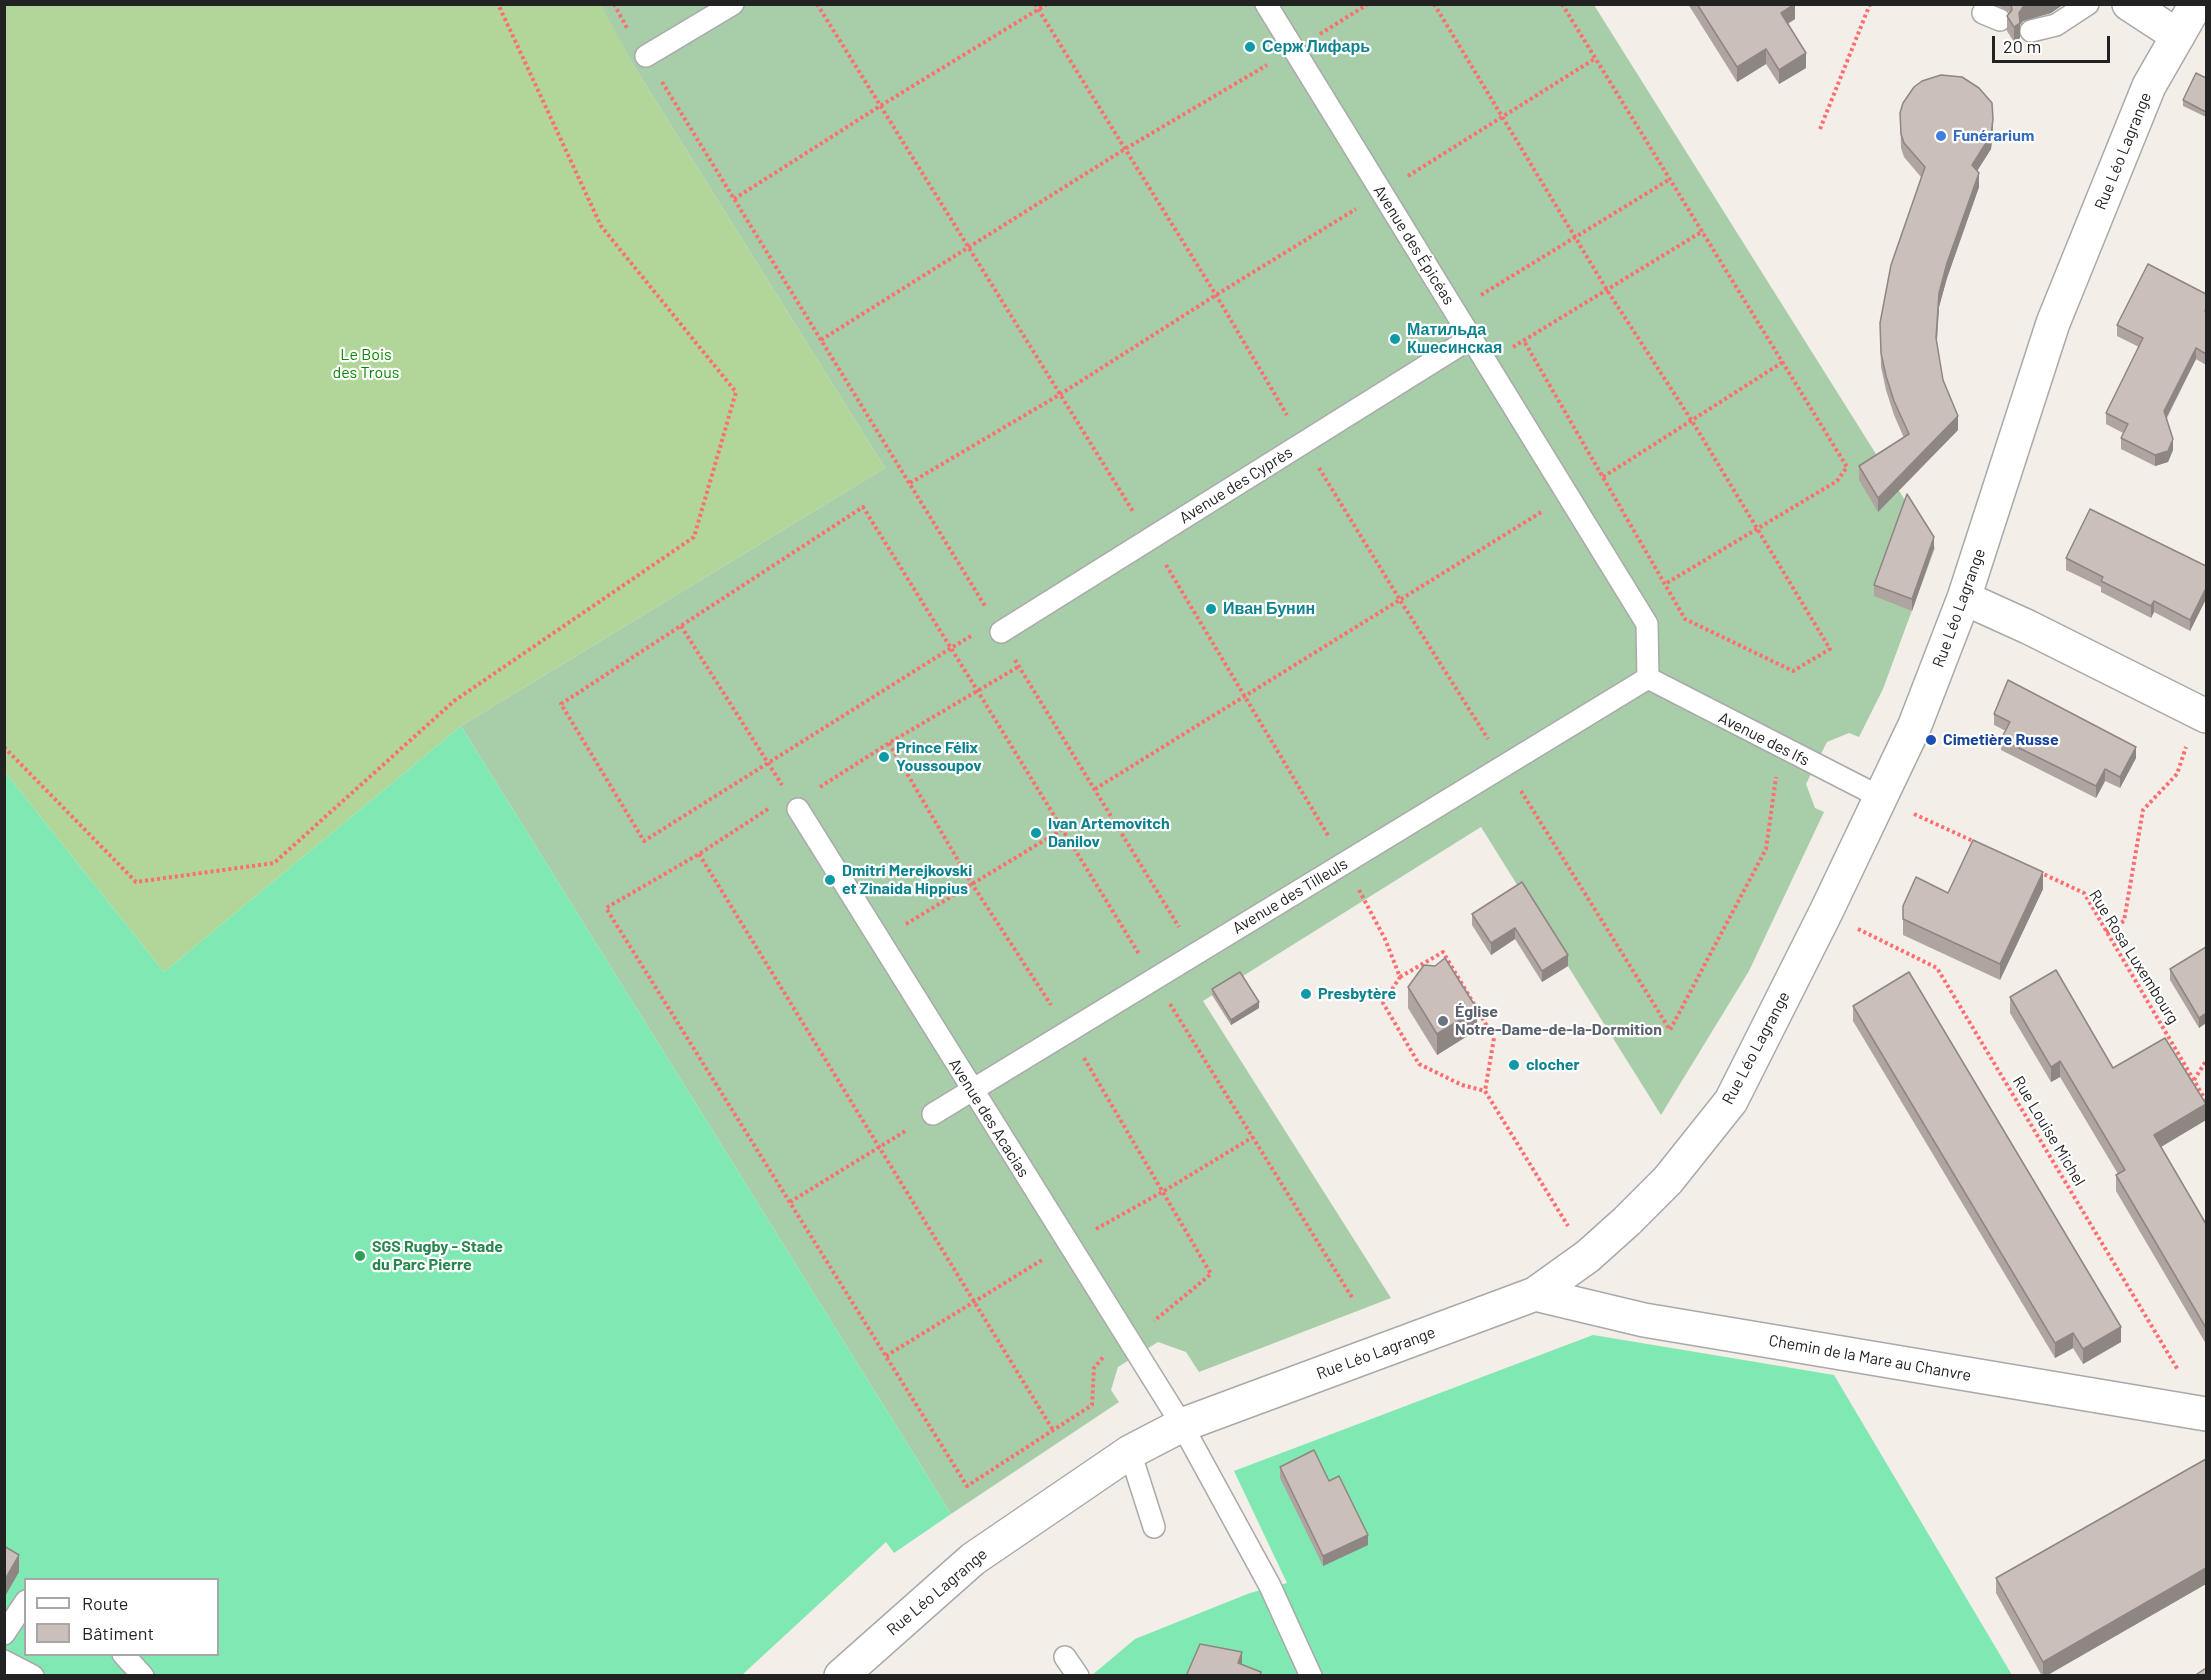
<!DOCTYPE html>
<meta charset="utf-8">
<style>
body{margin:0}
#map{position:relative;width:2211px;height:1680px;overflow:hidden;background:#f3eee8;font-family:Barlow,sans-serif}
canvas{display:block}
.frame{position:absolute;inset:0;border:6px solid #222;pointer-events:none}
.legend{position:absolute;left:24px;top:1578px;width:195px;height:78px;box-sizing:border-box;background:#fff;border:2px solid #a7a7a7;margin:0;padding:8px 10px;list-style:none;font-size:18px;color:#222}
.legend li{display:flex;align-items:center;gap:12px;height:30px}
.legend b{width:30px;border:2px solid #a7a7a7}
.scale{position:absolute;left:1992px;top:36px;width:118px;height:27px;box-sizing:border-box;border:3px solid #222;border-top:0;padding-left:8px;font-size:18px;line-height:21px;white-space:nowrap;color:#222;-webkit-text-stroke:4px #fff;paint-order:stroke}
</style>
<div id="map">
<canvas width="2211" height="1680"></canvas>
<div class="frame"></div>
<ul class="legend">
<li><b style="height:8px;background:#fff"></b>Route</li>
<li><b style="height:16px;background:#cbbfba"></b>Bâtiment</li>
</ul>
<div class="scale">20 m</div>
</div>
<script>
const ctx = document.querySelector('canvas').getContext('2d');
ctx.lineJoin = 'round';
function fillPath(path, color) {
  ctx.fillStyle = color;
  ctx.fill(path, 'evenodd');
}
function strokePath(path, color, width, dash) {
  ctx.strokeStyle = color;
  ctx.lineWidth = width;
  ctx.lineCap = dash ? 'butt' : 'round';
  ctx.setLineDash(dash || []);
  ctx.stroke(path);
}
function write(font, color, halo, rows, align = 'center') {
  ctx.font = font + ' Barlow,sans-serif';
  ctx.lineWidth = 4.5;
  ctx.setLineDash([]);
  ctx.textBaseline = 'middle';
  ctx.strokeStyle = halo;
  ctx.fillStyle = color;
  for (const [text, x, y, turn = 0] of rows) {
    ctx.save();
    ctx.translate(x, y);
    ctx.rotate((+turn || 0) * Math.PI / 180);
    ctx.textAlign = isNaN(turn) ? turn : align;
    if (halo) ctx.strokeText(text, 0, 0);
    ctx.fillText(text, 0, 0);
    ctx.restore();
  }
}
fillPath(new Path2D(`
 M 5,5 L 602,5 L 634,66 L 885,468 L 461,726 L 164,972 L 5,772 Z`), '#b2d699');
fillPath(new Path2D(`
 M 601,5 L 1594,5 L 1935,548 L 1883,689 L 1859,737 L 1849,733 L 1827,742 L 1806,784 L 1815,808 L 1824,812 L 1749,971 L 1661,1115 L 1481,827 L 1203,1001 L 1391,1298 L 1199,1372 L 1186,1352 L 1158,1342 L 1118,1367 L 1111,1390 L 1119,1402 L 951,1514 L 461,726 L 885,468 L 634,66 Z`), '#a7cea8');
fillPath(new Path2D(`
 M 461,726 L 951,1514 L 894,1553 L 886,1542 L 742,1675 L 5,1675 L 5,772 L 164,972 ZM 26,1580 L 218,1580 L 218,1654 L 26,1654 Z
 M 1593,1335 L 1834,1375 L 2012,1675 L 1091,1676 L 1135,1639 L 1250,1593 L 1287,1583 L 1234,1471 Z`), '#80e8b3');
const service = new Path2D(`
 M 1266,4 L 1647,624 L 1648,678
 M 1983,13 L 2000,20
 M 2031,31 L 2056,25 L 2088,4
 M 646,56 L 733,4
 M 1001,632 L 1471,338
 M 1648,678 L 1880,797
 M 798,809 L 1182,1425 L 1270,1586 L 1311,1676
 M 933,1114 L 1648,678
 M 1130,1452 L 1154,1527
 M 4,1634 L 26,1601
 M 123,1654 L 143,1676
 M 1065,1657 L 1078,1676
 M 4,1661 L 33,1676`);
const minor = new Path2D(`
 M 2129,4 L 2178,36
 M 1964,598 L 2028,627 L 2206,716
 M 1535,1294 L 1644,1320 L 2206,1414
 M 841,1676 L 973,1559 L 1130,1452 L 1182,1425 L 1535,1294 L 1588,1256 L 1627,1221 L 1668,1180 L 1731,1101 L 1826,912 L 1915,725 L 1964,598 L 2053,323 L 2149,86 L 2196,4`);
strokePath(service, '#a9a9a9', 24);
strokePath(minor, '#a9a9a9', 36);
strokePath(new Path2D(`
 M 614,4 L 628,30
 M 817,4 L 1134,513
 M 1035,4 L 1216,295 L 1287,415
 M 1434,4 L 1607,290 L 1692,421 L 1830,649 L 1793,671 L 1685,619 L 1524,341
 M 1562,4 L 1847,467 L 1837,481 L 1665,584
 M 1320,34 L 1368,4
 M 662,82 L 985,606
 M 1820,129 L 1870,4
 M 1408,176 L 1596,58
 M 734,199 L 880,106 L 1047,4
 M 1481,295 L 1670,179
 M 821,340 L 1125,149 L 1267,65
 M 1513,347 L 1703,231
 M 1319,468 L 1400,600 L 1488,739
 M 1603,477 L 1783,362
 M 910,483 L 1059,395 L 1216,295 L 1356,209
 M 1166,565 L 1329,837
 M 681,626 L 782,785
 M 971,636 L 951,648 L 644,841 L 561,704 L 863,507 L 977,690 L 1139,954
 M 1015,660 L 1179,927
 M 889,743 L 972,884 L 1051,1005
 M 4,747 L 136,882 L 274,863 L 454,701 L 694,537 L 736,392 L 601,226 L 498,4
 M 820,787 L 889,743 L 1018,667
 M 1095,789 L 1543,511
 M 1521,791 L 1670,1030 L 1766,849 L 1776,777
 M 768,809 L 699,854 L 606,908 L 967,1486 L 1092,1405 L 1094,1368 L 1104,1356
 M 1914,814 L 1975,842
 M 699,854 L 1053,1430
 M 2039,872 L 2084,893 L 2206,1101
 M 1359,890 L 1385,939 L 1400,977 L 1383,1003 L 1419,1064 L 1462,1085 L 1485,1091 L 1568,1226
 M 906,924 L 1063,829
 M 1858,929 L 1937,968 L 2178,1370
 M 2106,932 L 2124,921 L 2143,810 L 2177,774 L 2186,747
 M 1400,977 L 1443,952 L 1494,1038 L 1485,1091
 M 1170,1004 L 1353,1299
 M 1084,1058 L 1211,1274 L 1154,1321
 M 2194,1080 L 2206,1061
 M 790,1202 L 907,1130
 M 1096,1229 L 1164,1191 L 1253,1137
 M 886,1356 L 1042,1260`), '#ff6d70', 4, [3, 3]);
strokePath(service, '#fff', 21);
strokePath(minor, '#fff', 33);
fillPath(new Path2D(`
 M 1688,4 L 1795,4 L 1795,19 L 1788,24 L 1806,68 L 1779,84 L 1766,64 L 1737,82 Z
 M 1994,4 L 2064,4 L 2051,13 L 2023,21 L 2020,25 L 2020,38 L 2014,42 L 2007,31 L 2007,16 L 2010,12 Z
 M 2206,78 L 2206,117 L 2183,106 L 2183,100 Z
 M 1900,113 L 1993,133 L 1991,149 L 1977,171 L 1979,187 L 1947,278 L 1939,307 L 1937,342 L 1943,380 L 1958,430 L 1878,512 L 1859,480 L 1859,466 L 1904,438 L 1894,415 L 1886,390 L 1881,367 L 1880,323 L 1921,177 L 1904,157 L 1901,148 Z
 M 2206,294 L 2206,365 L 2196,359 L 2167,418 L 2173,450 L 2168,462 L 2155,466 L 2121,449 L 2121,438 L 2123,433 L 2106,424 L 2106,413 L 2139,347 L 2117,336 L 2117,325 Z
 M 1934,548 L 1912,611 L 1874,596 L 1874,585 Z
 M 2066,558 L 2206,566 L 2206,599 L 2190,631 L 2154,612 L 2151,618 L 2101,592 L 2101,587 L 2066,570 Z
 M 1994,714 L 2136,758 L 2120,788 L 2105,781 L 2096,798 L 2001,750 L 2001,739 L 2006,731 L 1994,725 Z
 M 1522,882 L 1568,966 L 1542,982 L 1515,939 L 1491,955 L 1472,925 L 1472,914 Z
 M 2043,889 L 2000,980 L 1903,935 L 1903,906 L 1948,893 Z
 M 2206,947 L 2206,1023 L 2199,1028 L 2170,980 L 2170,969 Z
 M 1408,987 L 1477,1030 L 1437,1055 L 1408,1008 Z
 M 1212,989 L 1259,1008 L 1231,1025 L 1212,995 Z
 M 2010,997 L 2113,1068 L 2206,1120 L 2161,1147 L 2206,1224 L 2206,1344 L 2116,1191 L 2116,1175 L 2118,1174 L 2060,1077 L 2051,1082 L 2010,1013 Z
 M 1853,1006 L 2121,1342 L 2083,1364 L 2073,1348 L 2055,1358 L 1853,1021 Z
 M 2206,1459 L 2206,1584 L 2046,1676 L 2042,1676 L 1996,1593 L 1996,1578 Z
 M 1280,1467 L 1329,1481 L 1368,1545 L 1323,1566 L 1280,1478 Z`), '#afa4a0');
fillPath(new Path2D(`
 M 2030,4 L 2064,4 L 2051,13 L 2023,21 L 2020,25 L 2020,38 L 2014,42 L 2014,27 L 2019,13 L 2023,7 Z
 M 1795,5 L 1795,19 L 1781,27 L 1781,13 Z
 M 1766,49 L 1766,64 L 1737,82 L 1737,67 Z
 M 1806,53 L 1806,68 L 1779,84 L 1779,70 Z
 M 1993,119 L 1993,133 L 1991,149 L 1972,179 L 1972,165 Z
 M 1979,173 L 1979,187 L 1947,278 L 1939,307 L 1936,353 L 1939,293 L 1947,263 Z
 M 2196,348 L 2196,359 L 2164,422 L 2164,411 Z
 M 1958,416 L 1958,430 L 1878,512 L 1878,498 Z
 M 2173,439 L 2173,450 L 2168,462 L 2155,466 L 2155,455 Z
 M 1934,537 L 1934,548 L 1912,611 L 1912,599 Z
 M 2206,588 L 2206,599 L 2190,631 L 2190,620 Z
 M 2154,601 L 2154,612 L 2151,618 L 2151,606 Z
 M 2136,747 L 2136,758 L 2120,788 L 2120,777 Z
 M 2105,769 L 2105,781 L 2096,798 L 2096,786 Z
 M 2043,872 L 2043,889 L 2000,980 L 2000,964 Z
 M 1515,928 L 1515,939 L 1491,955 L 1491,943 Z
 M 1568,955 L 1568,966 L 1542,982 L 1542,971 Z
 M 1259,1002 L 1259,1008 L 1231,1025 L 1231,1020 Z
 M 1477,1009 L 1477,1030 L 1437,1055 L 1437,1034 Z
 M 2206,1013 L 2206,1023 L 2199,1028 L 2199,1018 Z
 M 2060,1061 L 2060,1077 L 2051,1082 L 2051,1067 Z
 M 2206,1104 L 2206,1120 L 2154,1151 L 2154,1135 Z
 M 2121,1327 L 2121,1342 L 2083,1364 L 2083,1349 Z
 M 2073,1333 L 2073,1348 L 2055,1358 L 2055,1343 Z
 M 1368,1535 L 1368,1545 L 1323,1566 L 1323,1556 Z
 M 19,1555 L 19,1572 L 4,1598 L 4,1581 Z
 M 2206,1568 L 2206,1584 L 2046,1676 L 2043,1676 L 2043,1662 Z
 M 1242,1652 L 1242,1668 L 1238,1663 Z`), '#8e8682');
const building = new Path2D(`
 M 1697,4 L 1795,4 L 1781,13 L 1806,53 L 1779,70 L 1766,49 L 1737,67 Z
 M 2011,4 L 2030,4 L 2023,7 L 2019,13 L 2020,23 L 2014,27 L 2007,16 L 2012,10 Z
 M 2196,73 L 2206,78 L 2206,112 L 2183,100 Z
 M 1941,75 L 1962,77 L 1979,88 L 1992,103 L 1993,119 L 1991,135 L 1972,165 L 1979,173 L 1947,263 L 1939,293 L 1936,338 L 1943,380 L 1958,416 L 1878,498 L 1859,466 L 1909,434 L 1894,401 L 1886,376 L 1881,353 L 1880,323 L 1891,265 L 1925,167 L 1904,143 L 1901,134 L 1900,113 L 1903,103 L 1914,87 L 1922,81 Z
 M 2148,264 L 2206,294 L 2206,309 L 2205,311 L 2206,312 L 2206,354 L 2196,348 L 2164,411 L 2173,439 L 2168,451 L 2155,455 L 2121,438 L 2128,424 L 2106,413 L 2143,338 L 2117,325 Z
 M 1907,494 L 1934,537 L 1912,599 L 1874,585 Z
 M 2090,509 L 2206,566 L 2206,588 L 2190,620 L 2154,601 L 2151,606 L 2101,581 L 2103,577 L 2066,558 Z
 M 2008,680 L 2136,747 L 2120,777 L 2105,769 L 2096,786 L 2001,739 L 2010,722 L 1994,714 Z
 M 1973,840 L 2043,872 L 2000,964 L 1903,919 L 1903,906 L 1916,877 L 1948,893 Z
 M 1522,882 L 1568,955 L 1542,971 L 1515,928 L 1491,943 L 1472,914 Z
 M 2206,947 L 2206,1013 L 2199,1018 L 2170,969 Z
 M 1445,958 L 1477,1009 L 1437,1034 L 1408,987 L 1424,965 L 1435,966 Z
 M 2056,970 L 2113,1068 L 2165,1038 L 2206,1104 L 2154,1135 L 2206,1224 L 2206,1328 L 2116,1175 L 2125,1170 L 2060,1061 L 2051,1067 L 2010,997 Z
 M 1240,972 L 1259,1002 L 1231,1020 L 1212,989 Z
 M 1909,972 L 2121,1327 L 2083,1349 L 2073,1333 L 2055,1343 L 1853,1006 Z
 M 1314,1450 L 1329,1481 L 1339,1476 L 1368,1535 L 1323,1556 L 1280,1467 Z
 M 2206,1459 L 2206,1568 L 2043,1662 L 1996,1578 Z
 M 4,1546 L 19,1555 L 4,1581 Z
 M 1200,1644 L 1242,1652 L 1238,1663 L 1261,1672 L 1260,1676 L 1186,1676 Z
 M 2206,1668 L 2206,1676 L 2194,1676 Z`);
fillPath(building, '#cbbfba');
strokePath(building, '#8e8682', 1.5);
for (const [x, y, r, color] of [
 [1250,47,6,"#0f9aa8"],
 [1941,136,6,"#3f7fe0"],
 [1395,339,6,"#0f9aa8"],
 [1211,609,6,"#0f9aa8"],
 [1931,740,6,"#1a4fb4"],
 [884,757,6,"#0f9aa8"],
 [1036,833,6,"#0f9aa8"],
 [830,880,6,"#0f9aa8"],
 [1306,994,6,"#0f9aa8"],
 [1443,1021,6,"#6b7280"],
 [1514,1065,6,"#0f9aa8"],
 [360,1256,6,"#2e9e5b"]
]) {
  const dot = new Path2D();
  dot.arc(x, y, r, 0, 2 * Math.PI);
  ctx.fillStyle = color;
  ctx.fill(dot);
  strokePath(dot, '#fff', 2);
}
write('bold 16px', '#0d838f', '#fff', [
 ["Серж Лифарь",1262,47],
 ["Матильда",1407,330],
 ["Кшесинская",1407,348],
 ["Иван Бунин",1223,609],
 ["Prince Félix",896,748],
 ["Youssoupov",896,766],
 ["Ivan Artemovitch",1048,824],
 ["Danilov",1048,842],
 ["Dmitri Merejkovski",842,871],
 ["et Zinaida Hippius",842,889],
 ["Presbytère",1318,994],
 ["clocher",1526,1065]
], 'left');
write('bold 16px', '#366cbe', '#fff', [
 ["Funérarium",1953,136]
], 'left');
write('16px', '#222', '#fff', [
 ["Rue Léo Lagrange",2123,151,-68],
 ["Avenue des Épicéas",1414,245,58],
 ["Avenue des Cyprès",1236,485,-32],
 ["Rue Léo Lagrange",1959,608,-70],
 ["Avenue des Ifs",1764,739,27],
 ["Avenue des Tilleuls",1290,896,-31],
 ["Rue Rosa Luxembourg",2134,957,58],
 ["Rue Léo Lagrange",1756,1048,-62],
 ["Avenue des Acacias",989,1118,58],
 ["Rue Louise Michel",2049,1131,59],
 ["Rue Léo Lagrange",1376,1353,-20],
 ["Chemin de la Mare au Chanvre",1870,1358,10],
 ["Rue Léo Lagrange",937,1592,-40]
]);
write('16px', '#088902', '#fff', [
 ["Le Bois",366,355],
 ["des Trous",366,373]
]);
write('bold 16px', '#164399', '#fff', [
 ["Cimetière Russe",1943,740]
], 'left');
write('bold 16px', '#5b616d', '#fff', [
 ["Église",1455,1012],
 ["Notre-Dame-de-la-Dormition",1455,1030]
], 'left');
write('bold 16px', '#27864d', '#fff', [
 ["SGS Rugby - Stade",372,1247],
 ["du Parc Pierre",372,1265]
], 'left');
</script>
